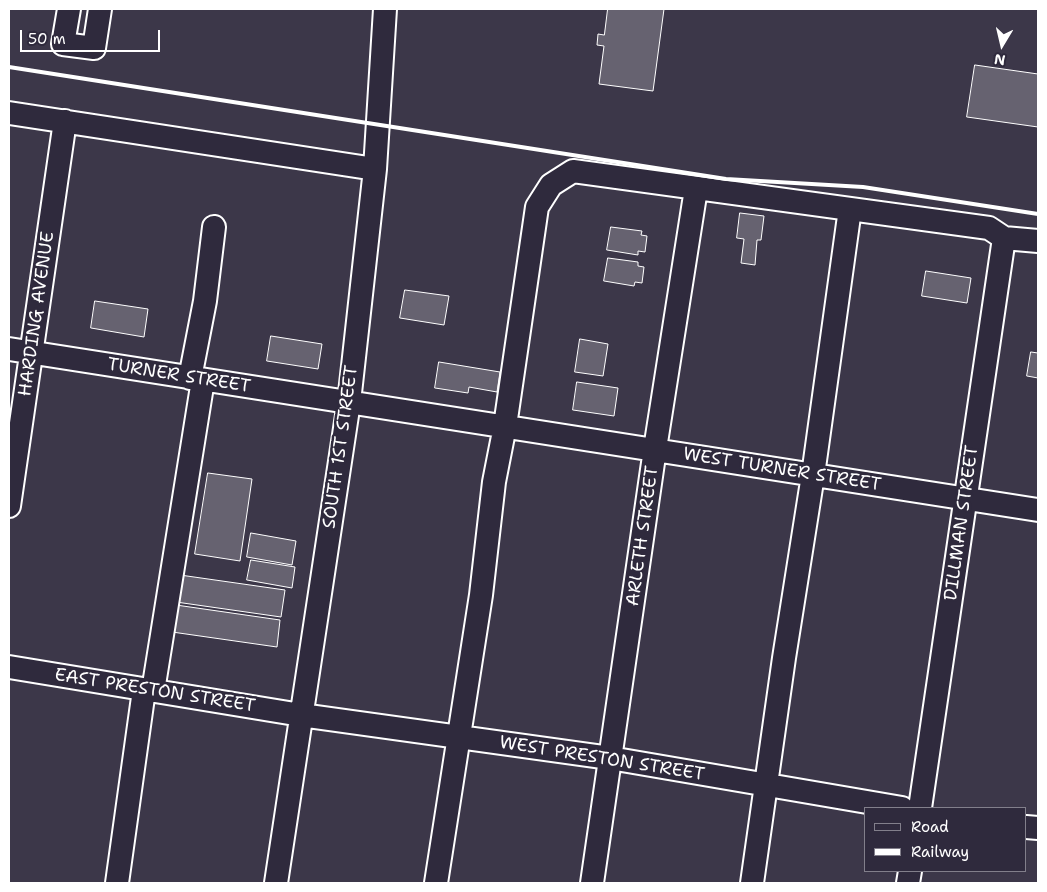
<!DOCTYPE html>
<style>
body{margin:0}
#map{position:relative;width:1047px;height:892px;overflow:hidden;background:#3c3749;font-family:"Shantell Sans",sans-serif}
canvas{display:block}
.frame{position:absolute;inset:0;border:10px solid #fff;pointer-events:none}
.legend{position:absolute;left:864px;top:807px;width:162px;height:65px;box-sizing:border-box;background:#2f2a3d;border:1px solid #827f8b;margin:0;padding:6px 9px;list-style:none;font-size:15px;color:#fff}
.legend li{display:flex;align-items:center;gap:10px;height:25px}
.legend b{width:25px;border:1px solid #827f8b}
.north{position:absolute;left:977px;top:20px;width:50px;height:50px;-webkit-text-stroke:4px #2f2a3d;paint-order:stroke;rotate:189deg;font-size:14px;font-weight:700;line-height:20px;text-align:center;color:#fff}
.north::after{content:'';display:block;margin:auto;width:18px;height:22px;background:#fff;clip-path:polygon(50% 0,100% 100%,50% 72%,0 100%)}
.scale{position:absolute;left:20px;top:30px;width:140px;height:22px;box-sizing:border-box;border:2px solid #fff;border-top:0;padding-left:6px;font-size:15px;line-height:18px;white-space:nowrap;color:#fff;-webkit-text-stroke:4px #2f2a3d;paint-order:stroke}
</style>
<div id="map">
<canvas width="1047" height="892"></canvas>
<div class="frame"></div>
<ul class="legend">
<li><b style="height:6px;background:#2f2a3d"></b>Road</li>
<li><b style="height:6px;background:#fff"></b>Railway</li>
</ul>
<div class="north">N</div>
<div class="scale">50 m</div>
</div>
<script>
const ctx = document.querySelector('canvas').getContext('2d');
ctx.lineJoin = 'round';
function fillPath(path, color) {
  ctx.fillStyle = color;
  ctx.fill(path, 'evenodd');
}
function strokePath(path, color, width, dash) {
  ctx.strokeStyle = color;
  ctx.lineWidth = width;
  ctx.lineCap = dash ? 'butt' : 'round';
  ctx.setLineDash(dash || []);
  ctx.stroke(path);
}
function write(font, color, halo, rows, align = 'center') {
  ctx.font = font + ' "Shantell Sans",sans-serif';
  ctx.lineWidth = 5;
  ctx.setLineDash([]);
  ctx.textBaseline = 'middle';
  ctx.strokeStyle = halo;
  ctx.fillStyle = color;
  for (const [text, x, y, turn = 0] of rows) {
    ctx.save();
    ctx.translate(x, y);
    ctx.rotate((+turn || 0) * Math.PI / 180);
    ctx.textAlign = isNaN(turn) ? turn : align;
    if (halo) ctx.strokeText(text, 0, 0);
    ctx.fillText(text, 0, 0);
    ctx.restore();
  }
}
const building = new Path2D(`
 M 608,9 L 664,9 L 653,91 L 599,84 L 604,46 L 597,45 L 598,34 L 604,35 Z
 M 975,65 L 1038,74 L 1038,127 L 967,117 Z
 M 740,213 L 764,216 L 761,240 L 757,240 L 755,265 L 741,263 L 744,239 L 737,238 Z
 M 611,227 L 642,231 L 641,235 L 647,236 L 645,252 L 638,251 L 638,255 L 607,250 Z
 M 608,258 L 638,262 L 638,266 L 644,267 L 642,283 L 635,282 L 634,286 L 604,281 Z
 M 926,271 L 971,278 L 967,303 L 922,296 Z
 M 405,290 L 449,296 L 444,325 L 400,318 Z
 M 95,301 L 148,309 L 144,337 L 91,328 Z
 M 271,336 L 322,344 L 318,369 L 267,361 Z
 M 580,339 L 608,344 L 603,376 L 575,372 Z
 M 1031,352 L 1038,353 L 1038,378 L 1027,376 Z
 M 439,362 L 500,372 L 497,392 L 469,387 L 468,393 L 435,388 Z
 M 577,382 L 618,388 L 614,416 L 573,410 Z
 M 208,473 L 252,479 L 240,561 L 195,554 Z
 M 251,533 L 296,541 L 292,565 L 247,557 Z
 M 251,560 L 295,567 L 292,588 L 247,580 Z
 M 180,575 L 285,590 L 281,617 L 176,602 Z
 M 176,605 L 280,620 L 277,647 L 172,632 Z`);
fillPath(building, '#666270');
strokePath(building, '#fff', 1);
const minor = new Path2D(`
 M 69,9 L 63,44 L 94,48 L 100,9
 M 9,113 L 375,169
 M 9,349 L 1038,510
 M 190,378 L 205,301 L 214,227
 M 9,506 L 65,121
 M 9,667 L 301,715 L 610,758 L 902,808
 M 153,691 L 203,380
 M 920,808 L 1004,238
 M 1026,827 L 1038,828
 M 117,883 L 144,690
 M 276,883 L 349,402 L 375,169 L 385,9
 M 436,883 L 481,595 L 494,482 L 505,426 L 537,207 L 551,185 L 573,171 L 989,228 L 1004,238 L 1038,241
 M 592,883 L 655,449 L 696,189
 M 752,883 L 784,658 L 813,475 L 850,209
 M 908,883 L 910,871`);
strokePath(minor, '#fff', 26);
strokePath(minor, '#2f2a3d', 22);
strokePath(new Path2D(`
 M 9,67 L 726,179 L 863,187 L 1038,214`), '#fff', 4);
write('18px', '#fff', '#2f2a3d', [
 ["HARDING AVENUE",37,314,-82],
 ["TURNER STREET",179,376,9],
 ["SOUTH 1ST STREET",341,447,-82],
 ["WEST TURNER STREET",782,470,9],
 ["DILLMAN STREET",962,523,-82],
 ["ARLETH STREET",643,536,-82],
 ["EAST PRESTON STREET",155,691,9],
 ["WEST PRESTON STREET",602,759,9]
]);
</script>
